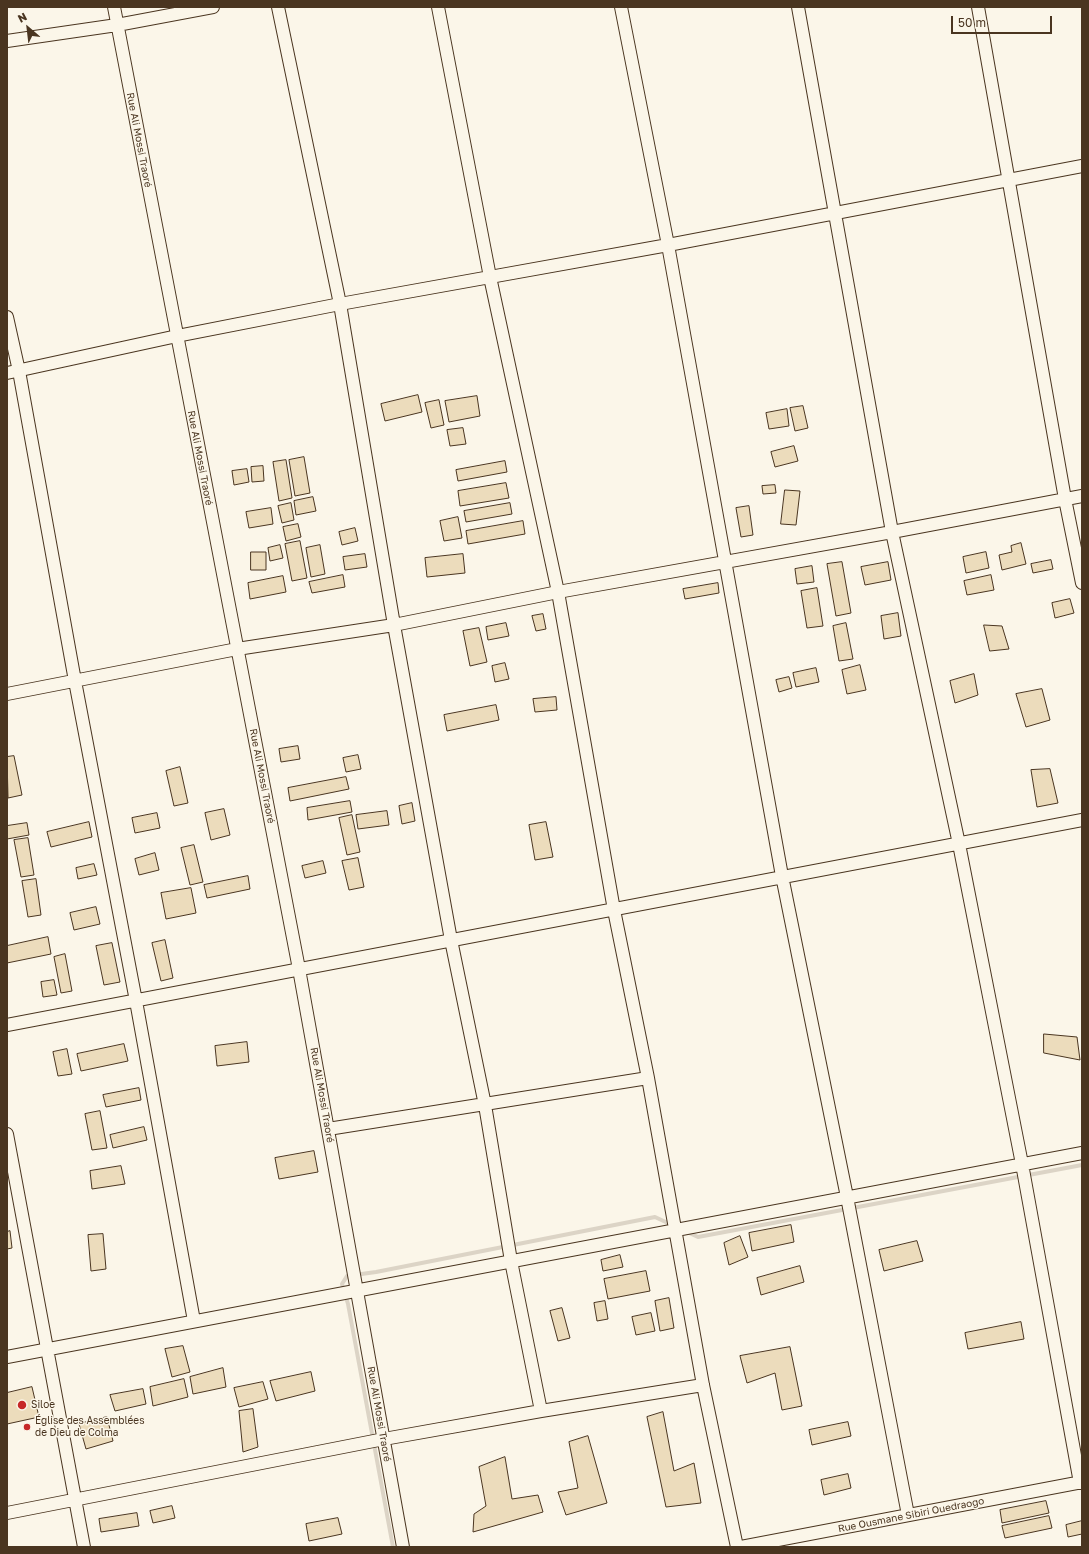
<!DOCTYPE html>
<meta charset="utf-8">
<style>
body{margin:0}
#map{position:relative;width:1089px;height:1554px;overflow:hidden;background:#fbf6e9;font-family:"Golos Text",sans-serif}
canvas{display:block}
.frame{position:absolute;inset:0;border:8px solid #4a3520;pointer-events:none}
.north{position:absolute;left:8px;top:8px;width:40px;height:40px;-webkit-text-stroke:3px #fbf6e9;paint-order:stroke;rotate:332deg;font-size:11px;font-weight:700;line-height:16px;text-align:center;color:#4a3520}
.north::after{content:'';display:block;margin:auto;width:14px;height:18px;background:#4a3520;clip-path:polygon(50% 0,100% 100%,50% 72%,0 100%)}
.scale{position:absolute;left:951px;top:16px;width:101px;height:18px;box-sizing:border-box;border:2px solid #4a3520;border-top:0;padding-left:5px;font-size:12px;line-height:14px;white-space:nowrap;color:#4a3520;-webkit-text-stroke:3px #fbf6e9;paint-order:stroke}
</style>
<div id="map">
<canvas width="1089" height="1554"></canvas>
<div class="frame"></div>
<div class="north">N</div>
<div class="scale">50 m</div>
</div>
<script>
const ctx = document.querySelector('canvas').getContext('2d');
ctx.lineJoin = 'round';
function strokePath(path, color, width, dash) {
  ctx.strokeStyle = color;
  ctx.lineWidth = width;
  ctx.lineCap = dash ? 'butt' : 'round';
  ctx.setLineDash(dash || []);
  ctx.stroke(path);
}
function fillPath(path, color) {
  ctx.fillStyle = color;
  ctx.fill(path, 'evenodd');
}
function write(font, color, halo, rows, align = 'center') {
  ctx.font = font + ' "Golos Text",sans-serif';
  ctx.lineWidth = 3;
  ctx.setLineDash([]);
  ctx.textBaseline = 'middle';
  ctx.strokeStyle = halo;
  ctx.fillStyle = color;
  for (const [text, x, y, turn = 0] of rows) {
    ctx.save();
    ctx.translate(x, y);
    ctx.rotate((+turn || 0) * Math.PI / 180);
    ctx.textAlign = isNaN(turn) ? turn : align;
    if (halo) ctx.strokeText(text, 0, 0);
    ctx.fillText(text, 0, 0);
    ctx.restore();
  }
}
strokePath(new Path2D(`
 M 687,1232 L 698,1237 L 1082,1165
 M 393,1547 L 348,1304 L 342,1284 L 347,1276 L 376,1272 L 655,1217 L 672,1225`), '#dcd4c6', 4);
const building = new Path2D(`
 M 418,395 L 422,412 L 385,421 L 381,404 Z
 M 477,396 L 480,416 L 449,422 L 445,401 Z
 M 439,400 L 444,425 L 431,428 L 425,403 Z
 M 803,406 L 808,428 L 795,431 L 790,408 Z
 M 787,409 L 789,426 L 769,429 L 766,413 Z
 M 463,428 L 466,444 L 450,446 L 447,430 Z
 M 794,446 L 798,461 L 775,467 L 771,452 Z
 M 304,457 L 310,493 L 295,496 L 289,460 Z
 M 286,460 L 292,498 L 279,501 L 273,462 Z
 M 505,461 L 507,472 L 458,481 L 456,470 Z
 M 263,466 L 264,481 L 252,482 L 251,467 Z
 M 247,469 L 249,482 L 234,485 L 232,471 Z
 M 506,483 L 509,498 L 460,506 L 458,491 Z
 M 775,485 L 776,493 L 763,494 L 762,486 Z
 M 785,490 L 800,491 L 796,525 L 781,524 Z
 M 313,497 L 316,511 L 296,515 L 294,501 Z
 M 291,503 L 294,520 L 282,523 L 278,506 Z
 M 510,503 L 512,514 L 466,522 L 464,511 Z
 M 749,506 L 753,535 L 741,537 L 736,508 Z
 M 271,508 L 273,524 L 249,528 L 246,512 Z
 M 458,517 L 462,538 L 444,541 L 440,521 Z
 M 523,521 L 525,534 L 468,544 L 466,531 Z
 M 298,524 L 301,537 L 286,541 L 283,527 Z
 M 355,528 L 358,541 L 342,545 L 339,532 Z
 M 300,541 L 307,578 L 292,581 L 285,544 Z
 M 1021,543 L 1026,564 L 1002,570 L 999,555 L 1012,552 L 1011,546 Z
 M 280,545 L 283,558 L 270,561 L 268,548 Z
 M 320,545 L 325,574 L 311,577 L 306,548 Z
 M 251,552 L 266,552 L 266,570 L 251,570 Z
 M 986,552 L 989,568 L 966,573 L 963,557 Z
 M 365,554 L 367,567 L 345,570 L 343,557 Z
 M 463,554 L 465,573 L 427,577 L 425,558 Z
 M 1051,560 L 1053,569 L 1033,573 L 1031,564 Z
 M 842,562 L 851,613 L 836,616 L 827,564 Z
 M 888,562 L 891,580 L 865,585 L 861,567 Z
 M 812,566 L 814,582 L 797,584 L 795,569 Z
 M 343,575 L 345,587 L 312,593 L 309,582 Z
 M 991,575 L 994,590 L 967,595 L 964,581 Z
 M 283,576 L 286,592 L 250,599 L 248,583 Z
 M 718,583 L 719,593 L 685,599 L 683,589 Z
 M 817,588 L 823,626 L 807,628 L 801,591 Z
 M 1070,599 L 1074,613 L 1055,618 L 1052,603 Z
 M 898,613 L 901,636 L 884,639 L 881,616 Z
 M 543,614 L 546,629 L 536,631 L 532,616 Z
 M 506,623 L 509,636 L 488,640 L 486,627 Z
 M 846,623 L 853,659 L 839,661 L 833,626 Z
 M 984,625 L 1002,626 L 1009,649 L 990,651 Z
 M 479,628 L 487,662 L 470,666 L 463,631 Z
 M 505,663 L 509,679 L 495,682 L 492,666 Z
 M 860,665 L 866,690 L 847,694 L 842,670 Z
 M 816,668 L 819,682 L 796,687 L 793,673 Z
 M 974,674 L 978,695 L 955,703 L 950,681 Z
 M 789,677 L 792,688 L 779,692 L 776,680 Z
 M 1042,689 L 1050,720 L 1026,727 L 1016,694 Z
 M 556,697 L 557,710 L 535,712 L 533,699 Z
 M 496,705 L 499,720 L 447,731 L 444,715 Z
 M 298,746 L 300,759 L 281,762 L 279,749 Z
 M 358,755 L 361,769 L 346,772 L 343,758 Z
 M 14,756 L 22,795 L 8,798 L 7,757 Z
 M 180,767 L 188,803 L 174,806 L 166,771 Z
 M 1050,769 L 1058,803 L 1037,807 L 1031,770 Z
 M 346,777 L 349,789 L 290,801 L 288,788 Z
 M 350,801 L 352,812 L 308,820 L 307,808 Z
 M 412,803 L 415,821 L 402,824 L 399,806 Z
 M 224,809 L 230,835 L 211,840 L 205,813 Z
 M 387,811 L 389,825 L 358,829 L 356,815 Z
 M 157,813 L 160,828 L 135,833 L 132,818 Z
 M 352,815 L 360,852 L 347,855 L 339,818 Z
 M 89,822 L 92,837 L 51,847 L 47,832 Z
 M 546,822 L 553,857 L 535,860 L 529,825 Z
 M 27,823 L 29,835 L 7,839 L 7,826 Z
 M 28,838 L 34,875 L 21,877 L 14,840 Z
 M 194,845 L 203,882 L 190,885 L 181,848 Z
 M 155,853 L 159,870 L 139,875 L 135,859 Z
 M 358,858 L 364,887 L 349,890 L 342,861 Z
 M 323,861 L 326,873 L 305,878 L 302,866 Z
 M 94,864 L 97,875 L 78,879 L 76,868 Z
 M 248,876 L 250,889 L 207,898 L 204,885 Z
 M 36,879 L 41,915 L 28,917 L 22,881 Z
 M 191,888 L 196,913 L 166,919 L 161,893 Z
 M 96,907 L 100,924 L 74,930 L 70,913 Z
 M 48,937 L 51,954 L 7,963 L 7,946 Z
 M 165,940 L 173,978 L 161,981 L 152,943 Z
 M 112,943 L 120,982 L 104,985 L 96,946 Z
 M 65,954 L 72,991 L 61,993 L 54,957 Z
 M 54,980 L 57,995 L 43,997 L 41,982 Z
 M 1044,1034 L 1077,1037 L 1080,1060 L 1044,1053 Z
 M 247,1042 L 249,1062 L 217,1066 L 215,1046 Z
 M 124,1044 L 128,1061 L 81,1071 L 77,1054 Z
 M 67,1049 L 72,1074 L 58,1076 L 53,1052 Z
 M 139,1088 L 141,1100 L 106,1107 L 103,1095 Z
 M 100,1111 L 107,1148 L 92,1150 L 85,1114 Z
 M 144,1127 L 147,1140 L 113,1148 L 110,1135 Z
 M 314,1151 L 318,1172 L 279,1179 L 275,1158 Z
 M 121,1166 L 125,1184 L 92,1189 L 90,1171 Z
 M 791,1225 L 794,1242 L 752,1251 L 749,1233 Z
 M 10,1231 L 12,1248 L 7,1249 L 7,1232 Z
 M 103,1234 L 106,1269 L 91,1271 L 88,1235 Z
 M 740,1236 L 748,1257 L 729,1265 L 724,1243 Z
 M 917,1241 L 923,1261 L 884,1271 L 879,1250 Z
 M 620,1255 L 623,1267 L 603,1271 L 601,1260 Z
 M 800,1266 L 804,1282 L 761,1295 L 757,1278 Z
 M 646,1271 L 650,1291 L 608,1299 L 604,1279 Z
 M 669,1298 L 674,1328 L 660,1331 L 655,1301 Z
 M 605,1301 L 608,1319 L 597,1321 L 594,1303 Z
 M 562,1308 L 570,1338 L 558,1341 L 550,1311 Z
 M 651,1313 L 655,1331 L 636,1335 L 632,1317 Z
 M 1021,1322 L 1024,1339 L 968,1349 L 965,1333 Z
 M 183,1346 L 190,1372 L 172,1377 L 165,1349 Z
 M 790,1347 L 802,1406 L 782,1410 L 775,1373 L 747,1383 L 740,1356 Z
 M 223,1368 L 226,1387 L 193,1394 L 190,1377 Z
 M 311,1372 L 315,1391 L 276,1401 L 270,1381 Z
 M 184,1379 L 188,1397 L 153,1406 L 150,1387 Z
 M 263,1382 L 268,1399 L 239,1407 L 234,1388 Z
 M 32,1387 L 39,1417 L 7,1424 L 7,1393 Z
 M 143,1389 L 146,1404 L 115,1411 L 110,1395 Z
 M 253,1409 L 258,1447 L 243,1452 L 239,1411 Z
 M 663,1412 L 674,1471 L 694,1463 L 701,1503 L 666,1507 L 647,1417 Z
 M 107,1417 L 113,1441 L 86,1449 L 79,1424 Z
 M 848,1422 L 851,1436 L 812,1445 L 809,1430 Z
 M 588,1436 L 607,1503 L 566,1515 L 558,1492 L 578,1488 L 569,1442 Z
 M 505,1457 L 512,1499 L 538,1495 L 543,1512 L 473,1532 L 474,1514 L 486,1506 L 479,1467 Z
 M 848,1474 L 851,1488 L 824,1495 L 821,1480 Z
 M 1046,1501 L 1049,1513 L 1002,1523 L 1000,1510 Z
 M 172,1506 L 175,1518 L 153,1523 L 150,1511 Z
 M 137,1513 L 139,1526 L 101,1532 L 99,1519 Z
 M 1049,1516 L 1052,1528 L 1005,1538 L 1002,1526 Z
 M 338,1518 L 342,1534 L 309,1541 L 306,1524 Z
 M 1082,1521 L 1082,1534 L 1068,1537 L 1066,1525 Z`);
fillPath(building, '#ecdcbc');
strokePath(building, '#4a3520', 1);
const street = new Path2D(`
 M 114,7 L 299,969 L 403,1547
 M 278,7 L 340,304 L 394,625 L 451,940 L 485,1105 L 511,1261 L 541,1411
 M 438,7 L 490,277 L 558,592 L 614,910 L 648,1078 L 703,1385 L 737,1547
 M 621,7 L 668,245 L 782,876 L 847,1197 L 908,1515
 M 798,7 L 892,532 L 959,844 L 1022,1164 L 1080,1483
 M 978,7 L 1065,499 L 1082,583
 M 7,41 L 117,25 L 213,7
 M 7,317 L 19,371 L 75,681 L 136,1001 L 194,1321
 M 7,373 L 177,336 L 340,304 L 668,245 L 1082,166
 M 7,694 L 237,649 L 394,625 L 558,592 L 892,532 L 1082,496
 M 7,1025 L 1082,820
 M 328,1129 L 648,1078
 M 7,1134 L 84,1547
 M 7,1357 L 1082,1153
 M 7,1513 L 384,1439 L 541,1411 L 703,1385
 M 741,1547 L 1082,1482`);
strokePath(street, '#4a3520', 14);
strokePath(street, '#fbf6e9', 12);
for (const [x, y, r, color] of [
 [22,1405,5,"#c62828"],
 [27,1427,4,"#c62828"]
]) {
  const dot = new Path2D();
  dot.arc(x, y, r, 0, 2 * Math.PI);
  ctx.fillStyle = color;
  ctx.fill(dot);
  strokePath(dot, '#fbf6e9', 1.5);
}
write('10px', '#4a3520', '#fbf6e9', [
 ["Rue Ali Mossi Traoré",139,140,79],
 ["Rue Ali Mossi Traoré",200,458,79],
 ["Rue Ali Mossi Traoré",262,776,79],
 ["Rue Ali Mossi Traoré",322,1095,80],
 ["Rue Ali Mossi Traoré",379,1414,80],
 ["Rue Ousmane Sibiri Ouedraogo",911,1515,-11]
]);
write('10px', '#4a3520', '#fbf6e9', [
 ["Siloe",31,1405],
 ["Église des Assemblées",35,1421],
 ["de Dieu de Colma",35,1433]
], 'left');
</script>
